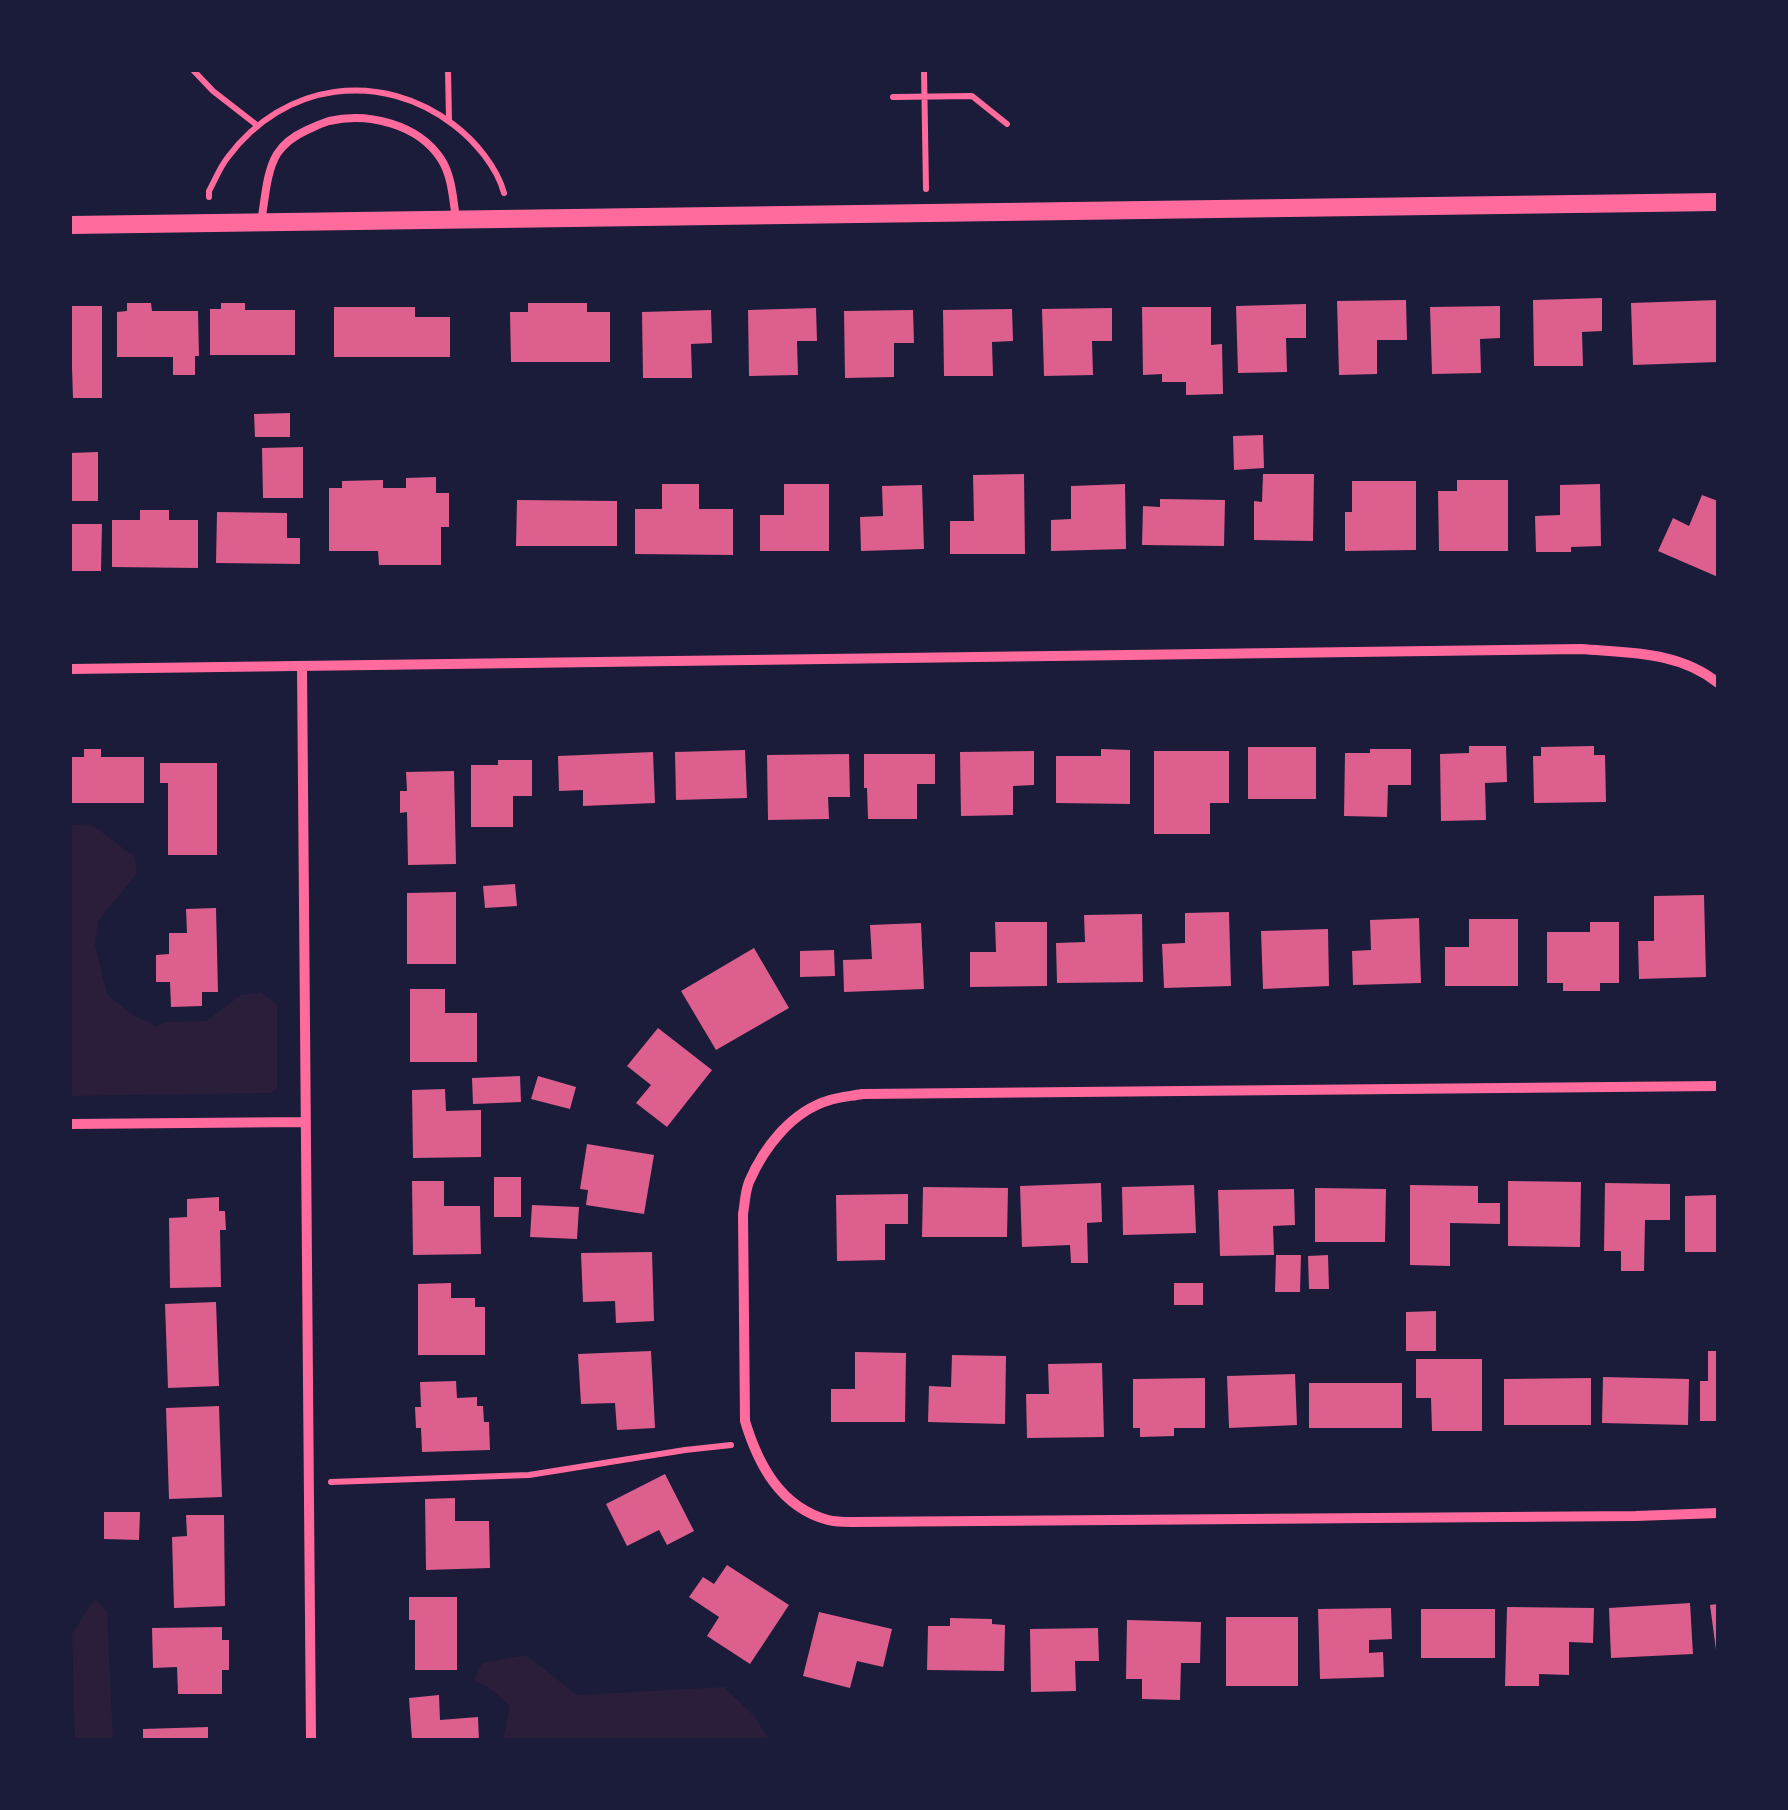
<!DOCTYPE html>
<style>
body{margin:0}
#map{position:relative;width:1788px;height:1810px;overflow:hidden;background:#1b1b3a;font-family:"Nunito Sans",sans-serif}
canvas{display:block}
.frame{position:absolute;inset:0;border:72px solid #1b1b3a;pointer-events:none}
</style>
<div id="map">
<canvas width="1788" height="1810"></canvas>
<div class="frame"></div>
</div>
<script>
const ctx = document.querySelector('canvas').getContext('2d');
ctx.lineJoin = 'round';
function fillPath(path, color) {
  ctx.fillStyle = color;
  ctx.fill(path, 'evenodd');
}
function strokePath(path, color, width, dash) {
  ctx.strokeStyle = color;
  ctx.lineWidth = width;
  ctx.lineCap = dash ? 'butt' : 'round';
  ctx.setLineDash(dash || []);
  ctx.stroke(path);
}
fillPath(new Path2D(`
 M 91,824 L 135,857 L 137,873 L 98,921 L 95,945 L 107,994 L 131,1014 L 156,1026 L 165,1022 L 206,1021 L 241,995 L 261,992 L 277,1005 L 277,1088 L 271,1093 L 70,1096 L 70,825 Z
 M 95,1598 L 107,1612 L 113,1740 L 75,1740 L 72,1634 Z
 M 526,1655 L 577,1695 L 724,1687 L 753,1715 L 770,1740 L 503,1740 L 510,1706 L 490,1688 L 474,1680 L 482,1663 Z`), '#2a1e3b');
fillPath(new Path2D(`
 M 1602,298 L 1602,331 L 1582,332 L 1583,366 L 1534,366 L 1533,300 Z
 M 1406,300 L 1407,340 L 1377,340 L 1377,374 L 1339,375 L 1337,301 Z
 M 1718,300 L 1718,362 L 1633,365 L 1631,303 Z
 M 127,303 L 151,303 L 152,311 L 198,311 L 199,356 L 195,356 L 195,375 L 173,375 L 173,357 L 117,357 L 117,312 L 127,311 Z
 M 221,303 L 245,303 L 245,310 L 295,310 L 295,355 L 210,355 L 210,309 L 221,309 Z
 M 528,303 L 587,303 L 587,312 L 610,312 L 610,362 L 511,362 L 510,312 L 528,312 Z
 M 1306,304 L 1306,338 L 1286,338 L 1287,372 L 1238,373 L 1236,306 Z
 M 70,306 L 102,306 L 102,398 L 73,398 Z
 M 1500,306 L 1500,338 L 1480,339 L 1481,373 L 1432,374 L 1430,307 Z
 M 334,307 L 415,307 L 415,317 L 450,317 L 450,357 L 334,357 Z
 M 1142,307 L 1211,307 L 1211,345 L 1222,344 L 1223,394 L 1186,395 L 1186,382 L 1162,382 L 1162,374 L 1143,375 Z
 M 816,308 L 817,341 L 797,341 L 798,375 L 749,376 L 748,310 Z
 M 1112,308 L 1112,341 L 1092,341 L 1093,375 L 1044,376 L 1042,309 Z
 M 1012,309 L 1013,341 L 992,342 L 993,376 L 944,376 L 943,310 Z
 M 711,310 L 712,343 L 691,344 L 692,378 L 643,378 L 642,312 Z
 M 913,310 L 914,343 L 894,343 L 894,377 L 845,378 L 844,311 Z
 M 290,413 L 290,437 L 255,437 L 254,414 Z
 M 1263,435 L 1264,468 L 1234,470 L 1233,436 Z
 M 303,447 L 303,498 L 263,498 L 262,448 Z
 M 98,452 L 98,501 L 70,501 L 70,453 Z
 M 1024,474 L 1025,554 L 950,554 L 950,521 L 974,521 L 973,475 Z
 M 1263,474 L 1314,474 L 1313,541 L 1254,540 L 1254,501 L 1262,502 Z
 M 436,477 L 436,493 L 449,493 L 449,527 L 441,527 L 441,565 L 379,565 L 378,551 L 329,551 L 329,488 L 342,488 L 342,481 L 383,480 L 383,488 L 406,488 L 406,478 Z
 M 1457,480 L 1508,480 L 1508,551 L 1439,551 L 1438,491 L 1457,491 Z
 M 1352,481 L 1416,481 L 1416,550 L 1345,551 L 1345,512 L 1352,512 Z
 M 662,484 L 699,484 L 699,509 L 733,509 L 733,555 L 635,554 L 635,509 L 662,509 Z
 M 784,484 L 829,484 L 829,551 L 760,551 L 760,515 L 784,515 Z
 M 1125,484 L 1126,549 L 1051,551 L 1051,520 L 1071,519 L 1071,486 Z
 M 1600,484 L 1601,546 L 1571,547 L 1571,552 L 1536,552 L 1535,516 L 1560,515 L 1560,485 Z
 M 922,485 L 924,549 L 861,551 L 860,517 L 883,516 L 882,486 Z
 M 1702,495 L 1718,501 L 1718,577 L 1658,551 L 1673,518 L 1689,526 Z
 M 1160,499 L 1225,500 L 1224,546 L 1142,545 L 1143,506 L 1160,507 Z
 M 517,500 L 617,501 L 617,546 L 516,546 Z
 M 140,510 L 169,510 L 169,520 L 198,520 L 198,568 L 112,567 L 112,520 L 140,520 Z
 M 217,512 L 287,513 L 287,538 L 300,538 L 300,564 L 216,563 Z
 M 70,524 L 102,524 L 101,571 L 70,571 Z
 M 1469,746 L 1506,746 L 1507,782 L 1485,783 L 1486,820 L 1441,821 L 1440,754 L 1469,753 Z
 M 1594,746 L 1594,755 L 1605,755 L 1606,802 L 1534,803 L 1533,756 L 1541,756 L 1541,747 Z
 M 1248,747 L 1316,747 L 1316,799 L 1248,799 Z
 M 84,749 L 101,749 L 101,757 L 144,757 L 144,803 L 70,803 L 70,757 L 84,757 Z
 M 1101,749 L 1130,750 L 1130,804 L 1056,803 L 1056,756 L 1101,756 Z
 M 1370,749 L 1411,749 L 1411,785 L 1388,785 L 1387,817 L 1344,816 L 1345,753 L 1370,753 Z
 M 745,750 L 747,798 L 676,800 L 675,752 Z
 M 1034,751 L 1034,785 L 1013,786 L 1013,815 L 961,816 L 960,752 Z
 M 1154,751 L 1229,751 L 1229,803 L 1210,803 L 1210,834 L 1154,834 Z
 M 653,752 L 655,803 L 583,806 L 583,790 L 559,791 L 558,756 Z
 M 849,754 L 850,797 L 828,797 L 829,819 L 768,820 L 767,755 Z
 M 864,754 L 935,754 L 935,784 L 917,784 L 917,819 L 868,819 L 867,788 L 864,788 Z
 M 498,760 L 532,760 L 532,796 L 513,796 L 513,827 L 471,827 L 471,765 L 498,765 Z
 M 160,763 L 217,763 L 217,855 L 168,855 L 168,783 L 160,783 Z
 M 454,771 L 456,864 L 408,865 L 407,812 L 400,813 L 400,791 L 407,791 L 406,772 Z
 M 515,884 L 517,906 L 485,908 L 483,886 Z
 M 456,892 L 456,964 L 407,964 L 407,893 Z
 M 1704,895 L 1706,977 L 1639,979 L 1638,941 L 1654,941 L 1654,896 Z
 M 216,908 L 218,992 L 202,992 L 202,1006 L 171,1007 L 170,982 L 156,982 L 156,955 L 169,954 L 169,933 L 187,933 L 186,909 Z
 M 1229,912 L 1231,986 L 1164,988 L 1162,944 L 1185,943 L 1185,913 Z
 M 1142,914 L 1143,982 L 1057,983 L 1056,943 L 1085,942 L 1084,915 Z
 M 1419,918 L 1421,983 L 1353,985 L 1352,951 L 1371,950 L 1370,920 Z
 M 1469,919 L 1518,919 L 1518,986 L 1445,986 L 1445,947 L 1469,947 Z
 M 995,922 L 1047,922 L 1047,986 L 970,987 L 970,952 L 996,952 Z
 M 1590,922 L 1619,922 L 1619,983 L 1600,983 L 1600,991 L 1563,991 L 1563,983 L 1547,983 L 1547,932 L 1590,932 Z
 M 921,923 L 924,989 L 844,992 L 843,960 L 872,959 L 870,925 Z
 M 1328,929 L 1329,986 L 1263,989 L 1261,931 Z
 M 754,948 L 789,1008 L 716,1050 L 681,991 Z
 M 834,950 L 835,976 L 800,977 L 800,951 Z
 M 410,989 L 445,989 L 445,1013 L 477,1013 L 477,1062 L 410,1062 Z
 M 658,1028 L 712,1070 L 667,1127 L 636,1103 L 651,1085 L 627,1066 Z
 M 520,1076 L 521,1102 L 473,1104 L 472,1078 Z
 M 538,1076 L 576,1087 L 570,1109 L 531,1099 Z
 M 445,1089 L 446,1111 L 481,1110 L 481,1157 L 413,1158 L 412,1090 Z
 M 587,1144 L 654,1155 L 644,1214 L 586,1205 L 588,1190 L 580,1189 Z
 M 494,1177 L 521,1177 L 521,1217 L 494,1217 Z
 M 412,1181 L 444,1181 L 444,1206 L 480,1206 L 481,1254 L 413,1255 Z
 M 1508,1181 L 1581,1182 L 1580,1247 L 1508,1246 Z
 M 1101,1183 L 1102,1222 L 1087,1223 L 1088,1263 L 1071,1263 L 1070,1245 L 1022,1247 L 1020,1186 Z
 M 1605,1183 L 1670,1184 L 1670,1220 L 1645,1220 L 1644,1271 L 1621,1271 L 1621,1251 L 1604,1251 Z
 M 1194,1185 L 1196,1233 L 1123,1235 L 1122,1187 Z
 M 1410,1185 L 1478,1186 L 1478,1203 L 1500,1203 L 1500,1224 L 1450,1223 L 1450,1266 L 1410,1265 Z
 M 923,1187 L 1008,1188 L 1007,1237 L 922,1237 Z
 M 1315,1188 L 1386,1189 L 1385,1242 L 1315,1242 Z
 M 1294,1189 L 1295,1225 L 1273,1226 L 1274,1255 L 1220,1256 L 1218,1190 Z
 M 908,1194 L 908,1224 L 885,1224 L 885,1260 L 837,1261 L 836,1195 Z
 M 1718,1195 L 1718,1252 L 1685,1252 L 1685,1196 Z
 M 219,1197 L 219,1211 L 225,1211 L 226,1230 L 220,1230 L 221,1287 L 170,1288 L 169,1218 L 187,1217 L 187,1199 Z
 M 532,1205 L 579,1207 L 577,1239 L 530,1237 Z
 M 652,1252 L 654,1321 L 616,1323 L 615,1301 L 583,1302 L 581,1253 Z
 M 1276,1255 L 1301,1255 L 1300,1292 L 1275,1292 Z
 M 1328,1255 L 1329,1289 L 1309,1289 L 1308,1256 Z
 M 451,1283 L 451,1298 L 475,1298 L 475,1307 L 485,1307 L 485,1355 L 418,1355 L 418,1284 Z
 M 1174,1283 L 1203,1283 L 1203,1305 L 1174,1305 Z
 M 216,1302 L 219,1386 L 168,1388 L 165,1304 Z
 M 1436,1311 L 1436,1351 L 1406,1351 L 1406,1312 Z
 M 651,1351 L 655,1428 L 617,1430 L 615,1403 L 581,1404 L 578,1354 Z
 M 1708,1351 L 1718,1351 L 1718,1421 L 1700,1421 L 1700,1381 L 1708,1381 Z
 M 855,1352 L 906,1353 L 905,1422 L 831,1422 L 831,1389 L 855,1389 Z
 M 952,1355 L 1006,1356 L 1005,1424 L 928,1422 L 929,1386 L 951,1387 Z
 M 1416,1359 L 1482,1359 L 1482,1431 L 1432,1431 L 1431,1398 L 1416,1398 Z
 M 1102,1363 L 1104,1437 L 1027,1438 L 1026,1394 L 1049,1394 L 1048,1364 Z
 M 1295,1374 L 1297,1425 L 1229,1428 L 1227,1376 Z
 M 1603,1377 L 1689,1379 L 1688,1425 L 1602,1423 Z
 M 1205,1378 L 1205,1428 L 1174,1428 L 1174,1436 L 1140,1437 L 1140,1428 L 1133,1428 L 1133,1379 Z
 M 1591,1378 L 1591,1425 L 1504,1425 L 1504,1379 Z
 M 456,1381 L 457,1398 L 477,1397 L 477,1406 L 483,1406 L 484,1422 L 489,1422 L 490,1450 L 422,1452 L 421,1428 L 416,1428 L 415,1407 L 421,1407 L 420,1382 Z
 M 1309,1383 L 1402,1383 L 1402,1428 L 1309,1428 Z
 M 219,1406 L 222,1497 L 169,1499 L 166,1408 Z
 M 665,1474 L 694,1531 L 667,1545 L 659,1530 L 627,1546 L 606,1504 Z
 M 455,1498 L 455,1521 L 489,1521 L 490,1568 L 426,1570 L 425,1499 Z
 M 104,1512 L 140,1512 L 139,1540 L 104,1539 Z
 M 186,1515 L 224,1515 L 225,1606 L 174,1608 L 172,1537 L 187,1536 Z
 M 727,1565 L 789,1605 L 750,1664 L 707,1636 L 719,1617 L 689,1597 L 703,1577 L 714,1584 Z
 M 409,1597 L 457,1597 L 457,1670 L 415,1670 L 415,1620 L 409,1620 Z
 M 1690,1603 L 1693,1654 L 1611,1658 L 1609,1608 Z
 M 1718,1604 L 1718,1650 L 1716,1650 L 1710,1605 Z
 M 1507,1607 L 1594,1608 L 1593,1643 L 1569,1642 L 1569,1675 L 1539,1674 L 1539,1686 L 1505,1686 Z
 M 1391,1608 L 1392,1639 L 1369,1640 L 1369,1653 L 1383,1652 L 1384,1677 L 1320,1679 L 1318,1609 Z
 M 1421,1609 L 1495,1609 L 1495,1658 L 1421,1658 Z
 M 819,1612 L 892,1629 L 883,1667 L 857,1661 L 850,1688 L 803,1676 Z
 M 1226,1617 L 1298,1617 L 1298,1686 L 1226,1686 Z
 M 950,1618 L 992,1619 L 992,1624 L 1005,1625 L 1004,1671 L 927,1670 L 928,1626 L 950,1626 Z
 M 1127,1620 L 1201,1622 L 1200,1663 L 1181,1663 L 1180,1700 L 1142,1699 L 1142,1679 L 1126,1679 Z
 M 222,1627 L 222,1640 L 229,1640 L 229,1670 L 222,1670 L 222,1694 L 178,1694 L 177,1667 L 153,1668 L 152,1628 Z
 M 1098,1628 L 1099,1661 L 1075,1661 L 1076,1691 L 1031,1692 L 1030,1629 Z
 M 439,1695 L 440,1720 L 478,1717 L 479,1740 L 412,1740 L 409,1698 Z
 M 208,1727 L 208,1740 L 143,1740 L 143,1729 Z`), '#dd5f8e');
strokePath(new Path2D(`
 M 193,70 L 213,91 L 258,126
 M 448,70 L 449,120
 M 924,70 L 926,189
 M 893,97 L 972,96 L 1007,124
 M 209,197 L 209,191 C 215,180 220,167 228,157 C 284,82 381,69 454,125 C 475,141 497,167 504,193
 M 331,1482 L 529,1475 L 685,1450 L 731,1445`), '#ff6b9d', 6);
strokePath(new Path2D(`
 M 261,222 C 265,201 266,172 277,154 C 284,143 296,135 307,130 C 314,127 322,123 329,121 C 368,112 418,124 441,159 C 452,176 453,199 456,219`), '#ff6b9d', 8);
strokePath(new Path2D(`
 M 302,666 L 311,1740
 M 70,669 L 1581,649 C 1628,653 1679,651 1718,683
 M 1718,1086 L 862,1094 C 852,1096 840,1097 830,1100 C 792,1111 764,1147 749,1182 C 745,1192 745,1203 743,1214 L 745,1421 C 758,1464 780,1507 828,1520 C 836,1522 845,1522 852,1522 L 1636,1516 L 1718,1513
 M 70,1124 L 305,1122`), '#ff6b9d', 10);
strokePath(new Path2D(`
 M 70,225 L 1718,202`), '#ff6b9d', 18);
</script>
